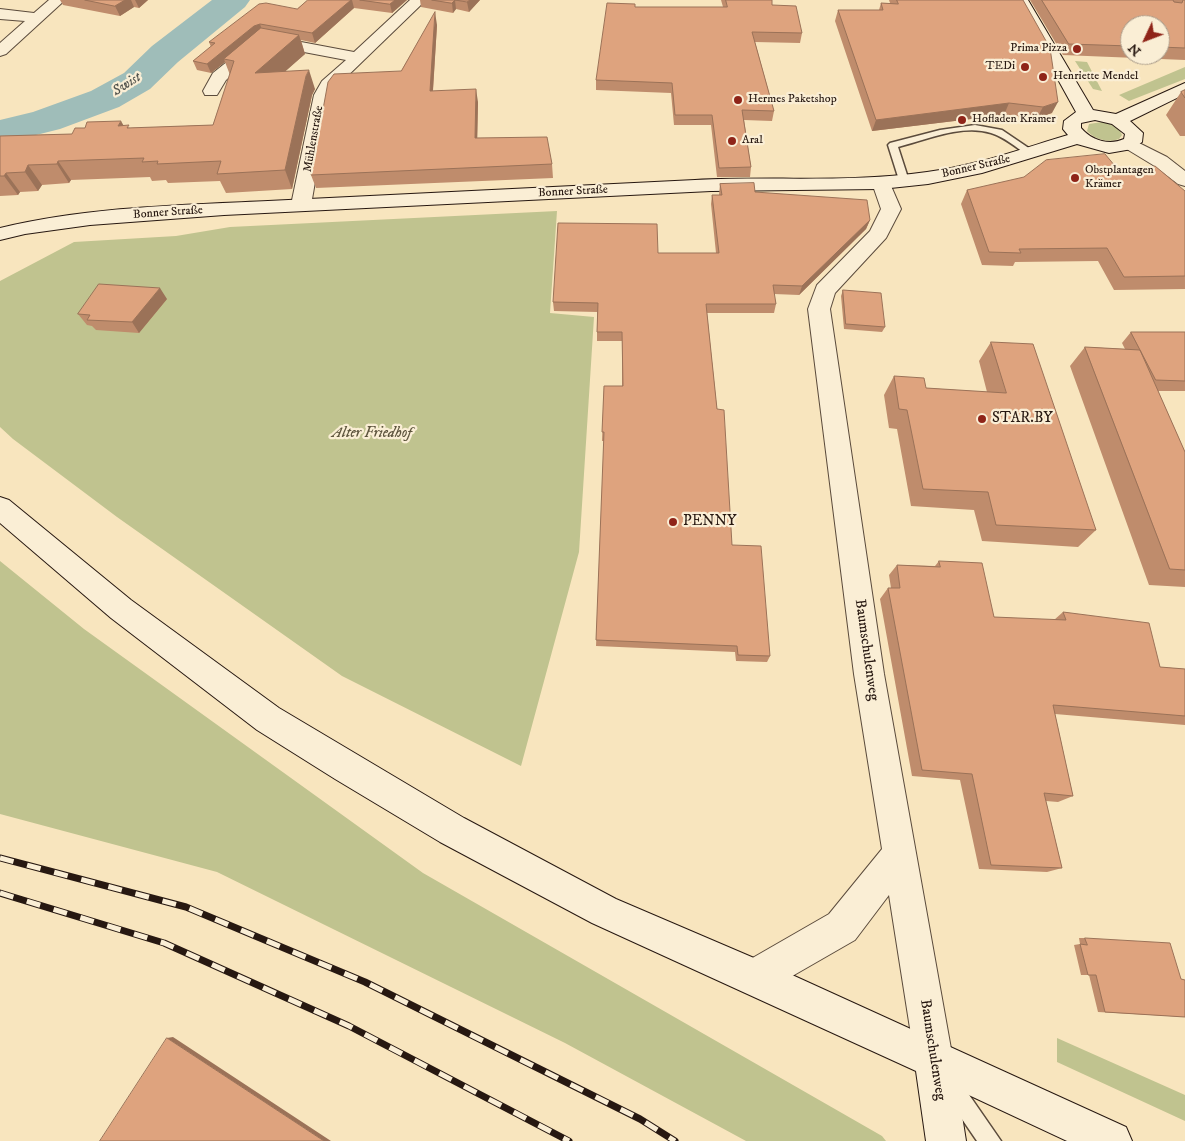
<!DOCTYPE html>
<meta charset="utf-8">
<style>
body{margin:0}
#map{position:relative;width:1185px;height:1141px;overflow:hidden;background:#f8e5be;font-family:"IM FELL DW Pica",serif}
canvas{display:block}
.north{position:absolute;left:1120px;top:15px;width:50px;height:50px;box-sizing:border-box;background:#faeed5;border:1px solid #a69887;border-radius:50%;rotate:227deg;font-size:14px;font-weight:700;line-height:20px;text-align:center;color:#271811}
.north::after{content:'';display:block;margin:auto;width:18px;height:22px;background:#8f2418;clip-path:polygon(50% 0,100% 100%,50% 72%,0 100%)}
</style>
<div id="map">
<canvas width="1185" height="1141"></canvas>
<div class="north">N</div>
</div>
<script>
const ctx = document.querySelector('canvas').getContext('2d');
ctx.lineJoin = 'round';
function fillPath(path, color) {
  ctx.fillStyle = color;
  ctx.fill(path, 'evenodd');
}
function strokePath(path, color, width, dash) {
  ctx.strokeStyle = color;
  ctx.lineWidth = width;
  ctx.lineCap = dash ? 'butt' : 'round';
  ctx.setLineDash(dash || []);
  ctx.stroke(path);
}
function write(font, color, halo, rows, align = 'center') {
  ctx.font = font + ' "IM FELL DW Pica",serif';
  ctx.lineWidth = 4.5;
  ctx.setLineDash([]);
  ctx.textBaseline = 'middle';
  ctx.strokeStyle = halo;
  ctx.fillStyle = color;
  for (const [text, x, y, turn = 0] of rows) {
    ctx.save();
    ctx.translate(x, y);
    ctx.rotate((+turn || 0) * Math.PI / 180);
    ctx.textAlign = isNaN(turn) ? turn : align;
    if (halo) ctx.strokeText(text, 0, 0);
    ctx.fillText(text, 0, 0);
    ctx.restore();
  }
}
fillPath(new Path2D(`
 M 1075,61 L 1087,62 L 1102,91 L 1093,89 Z
 M 1185,67 L 1185,79 L 1129,101 L 1119,95 Z
 M 1102,122 C 1110,124 1119,126 1122,135 L 1119,139 C 1108,143 1096,140 1087,131 L 1089,124 Z
 M 557,211 L 550,313 L 594,317 L 579,552 L 521,766 L 342,676 L 117,517 L 13,439 L 0,427 L 0,281 L 74,242 L 176,236 L 230,227 Z
 M 0,561 L 84,629 L 423,873 L 882,1136 L 886,1141 L 746,1141 L 565,1043 L 217,872 L 0,814 Z
 M 1057,1038 L 1185,1095 L 1185,1121 L 1057,1062 Z`), '#c0c38f');
fillPath(new Path2D(`
 M 212,0 L 250,0 L 245,7 L 178,62 L 150,89 L 119,107 L 60,129 L 0,144 L 0,120 L 33,112 L 91,91 L 124,73 L 152,46 Z`), '#9fbdb9');
const service = new Path2D(`
 M 975,125 L 1002,130 L 1036,153 L 1027,155 C 1016,147 1004,137 991,133 C 962,124 926,140 898,147 L 909,181 L 908,183 L 900,183 L 888,145 L 890,143 L 940,130 Z
 M 947,1069 L 954,1073 L 1001,1141 L 977,1141 L 940,1087 L 936,1080 L 940,1073 Z`);
const minor = new Path2D(`
 M 49,0 L 65,0 L 6,54 L 0,56 L 0,43 L 25,21 L 0,19 L 0,9 L 34,13 Z
 M 410,0 L 426,0 L 335,88 L 330,95 L 311,205 L 308,209 L 294,209 L 291,205 L 314,95 L 322,81 L 346,60 L 267,45 L 226,80 L 217,95 L 205,95 L 203,91 L 213,73 L 258,37 L 264,35 L 354,52 Z`);
const tertiary = new Path2D(`
 M 1131,139 L 1167,157 L 1185,171 L 1185,186 L 1178,184 L 1153,165 L 1125,148 L 1122,144 L 1125,140 Z
 M 881,177 L 888,179 L 901,209 L 886,238 L 835,293 L 830,309 L 884,674 L 953,1060 L 948,1074 L 934,1079 L 920,1074 L 915,1060 L 889,895 L 855,940 L 768,990 L 755,995 L 742,990 L 737,977 L 742,964 L 829,914 L 882,849 L 854,674 L 808,309 L 817,285 L 870,231 L 881,209 L 872,183 L 874,179 Z`);
const secondary = new Path2D(`
 M 1014,0 L 1028,0 L 1093,110 L 1116,114 L 1185,83 L 1185,94 L 1130,121 L 1143,133 L 1142,142 L 1132,149 L 1109,153 L 1077,144 L 982,173 L 928,184 L 881,189 L 711,191 L 224,215 L 90,225 L 25,234 L 0,240 L 0,228 C 87,207 179,205 268,201 C 411,194 553,187 695,180 C 772,176 850,183 927,172 C 975,166 1021,149 1068,135 L 1063,129 L 1064,121 L 1076,112 ZM 1095,120 L 1112,124 L 1125,134 L 1124,139 C 1109,146 1091,140 1081,128 L 1081,123 Z
 M 0,497 L 9,500 L 131,600 L 279,708 L 464,818 L 616,899 L 768,964 L 1126,1127 L 1132,1141 L 1067,1141 L 958,1090 L 966,1141 L 926,1141 L 916,1071 L 592,923 L 440,842 L 335,779 L 257,730 L 111,618 L 0,523 Z`);
strokePath(service, '#5b4b3c', 3);
strokePath(minor, '#5b4b3c', 2);
strokePath(tertiary, '#5b4b3c', 2);
strokePath(secondary, '#271811', 2);
fillPath(service, '#faeed5');
fillPath(minor, '#faeed5');
fillPath(tertiary, '#faeed5');
fillPath(secondary, '#faeed5');
const rail = new Path2D(`
 M 0,858 L 186,907 L 365,982 L 640,1119 L 675,1141
 M 0,893 L 164,943 L 349,1026 L 569,1141`);
strokePath(rail, '#271811', 7);
strokePath(rail, '#faeed5', 5, [14]);
fillPath(new Path2D(`
 M 60,0 L 148,0 L 139,8 L 134,7 L 120,16 L 63,5 Z
 M 308,0 L 407,0 L 392,13 L 354,8 L 315,43 L 301,40 L 305,54 L 285,71 L 315,89 L 312,95 L 292,189 L 226,193 L 220,181 L 168,183 L 166,180 L 152,181 L 150,177 L 71,180 L 69,183 L 42,185 L 38,191 L 20,192 L 18,195 L 0,196 L 0,136 L 72,134 L 124,126 L 130,128 L 213,125 L 230,75 L 225,62 L 211,73 L 197,70 L 193,61 L 211,47 L 209,42 L 297,9 Z
 M 420,0 L 480,0 L 469,12 L 456,9 L 453,13 L 421,7 Z
 M 721,0 L 772,0 L 772,5 L 802,33 L 800,43 L 755,42 L 774,111 L 772,121 L 744,120 L 751,167 L 750,177 L 717,177 L 711,125 L 674,125 L 671,93 L 596,90 L 596,80 L 635,7 L 723,7 Z
 M 889,0 L 1023,0 L 1052,113 L 1037,118 L 1004,115 L 872,131 L 835,21 L 838,10 L 879,10 L 881,3 L 890,3 Z
 M 1030,0 L 1185,0 L 1185,60 L 1063,55 ZM 1130,25 L 1160,25 L 1160,55 L 1130,55 Z
 M 437,25 L 433,91 L 478,102 L 477,138 L 552,164 L 553,178 L 316,188 L 311,175 L 401,71 Z
 M 1185,90 L 1185,136 L 1180,136 L 1166,115 L 1181,92 Z
 M 1120,172 L 1185,191 L 1185,289 L 1114,290 L 1098,261 L 1015,262 L 1013,266 L 982,265 L 961,204 L 967,190 Z
 M 720,184 L 870,220 L 866,229 L 799,295 L 774,294 L 776,304 L 774,313 L 707,313 L 717,409 L 732,545 L 770,656 L 767,662 L 736,661 L 735,652 L 596,646 L 604,441 L 602,441 L 604,386 L 622,386 L 622,341 L 597,341 L 597,312 L 554,311 L 553,302 L 658,253 L 716,253 L 711,204 L 712,195 L 719,195 Z
 M 843,290 L 885,327 L 882,332 L 844,329 L 841,296 Z
 M 167,299 L 139,333 L 96,330 L 92,326 L 87,325 L 78,314 Z
 M 1131,332 L 1185,332 L 1185,391 L 1158,391 L 1185,452 L 1185,587 L 1149,585 L 1070,366 L 1085,347 L 1125,349 L 1122,343 Z
 M 991,342 L 1096,530 L 1078,547 L 982,541 L 974,510 L 911,506 L 897,429 L 889,428 L 884,395 L 894,376 L 926,388 L 987,392 L 979,361 Z
 M 939,561 L 994,617 L 1054,620 L 1063,612 L 1160,667 L 1185,669 L 1185,725 L 1055,714 L 1073,796 L 1058,802 L 1046,801 L 1062,868 L 1047,872 L 979,869 L 960,780 L 912,776 L 880,599 L 888,588 L 891,588 L 889,575 L 897,565 L 935,566 Z
 M 1079,938 L 1085,938 L 1185,1017 L 1098,1012 L 1089,975 L 1081,975 L 1074,945 L 1080,944 Z`), '#bf8c6c');
fillPath(new Path2D(`
 M 125,0 L 131,0 L 134,7 L 120,16 L 115,6 Z
 M 135,0 L 148,0 L 139,8 Z
 M 351,0 L 352,0 L 354,8 L 315,43 L 312,33 Z
 M 395,0 L 407,0 L 392,13 L 390,4 Z
 M 455,0 L 456,9 L 453,13 L 452,3 Z
 M 470,0 L 480,0 L 469,12 L 467,2 Z
 M 435,12 L 437,25 L 432,104 L 430,91 Z
 M 260,24 L 263,33 L 224,59 L 225,62 L 211,73 L 207,64 L 254,26 Z
 M 299,35 L 305,54 L 262,92 L 255,73 Z
 M 309,70 L 315,89 L 312,95 L 292,189 L 285,170 L 306,76 Z
 M 476,89 L 478,102 L 477,152 L 475,138 Z
 M 1058,102 L 1052,113 L 1037,118 L 1043,107 Z
 M 1009,103 L 1004,115 L 872,131 L 876,120 Z
 M 121,121 L 132,140 L 118,126 Z
 M 58,161 L 71,180 L 69,183 L 57,164 Z
 M 28,165 L 42,185 L 38,191 L 25,172 Z
 M 6,173 L 20,192 L 18,195 L 4,176 Z
 M 870,220 L 866,229 L 799,295 L 802,286 Z
 M 160,288 L 167,299 L 139,333 L 132,322 Z
 M 173,1037 L 331,1141 L 324,1141 L 167,1038 Z`), '#9b7258');
const building = new Path2D(`
 M 85,0 L 125,0 L 115,6 Z
 M 308,0 L 351,0 L 312,33 L 260,24 L 254,26 L 207,64 L 193,61 L 215,43 L 209,42 L 259,4 L 266,3 L 297,9 Z
 M 360,0 L 395,0 L 390,4 Z
 M 432,0 L 470,0 L 467,2 L 455,0 L 452,3 Z
 M 726,0 L 772,0 L 772,5 L 796,6 L 802,33 L 752,32 L 774,111 L 742,110 L 751,167 L 719,168 L 712,115 L 675,115 L 672,83 L 596,80 L 607,3 L 635,4 L 635,7 L 727,7 Z
 M 897,0 L 1023,0 L 1050,48 L 1058,102 L 1043,107 L 1009,103 L 876,120 L 838,10 L 883,10 L 881,3 L 898,4 Z
 M 1042,0 L 1173,0 L 1174,2 L 1182,3 L 1183,0 L 1185,0 L 1185,48 L 1160,47 L 1160,25 L 1130,25 L 1130,46 L 1069,44 Z
 M 435,12 L 430,91 L 476,89 L 475,138 L 547,137 L 552,164 L 311,175 L 328,82 L 334,74 L 401,71 Z
 M 261,28 L 299,35 L 255,73 L 309,70 L 306,76 L 285,170 L 217,174 L 221,161 L 157,164 L 158,161 L 142,162 L 144,158 L 58,161 L 57,164 L 28,165 L 25,172 L 6,173 L 4,176 L 0,176 L 0,136 L 72,134 L 75,128 L 85,128 L 87,122 L 121,121 L 118,126 L 129,125 L 127,128 L 213,125 L 234,61 L 224,59 Z
 M 1185,90 L 1185,98 L 1181,92 Z
 M 1105,154 L 1120,172 L 1155,166 L 1185,191 L 1185,276 L 1124,277 L 1107,248 L 1019,249 L 1021,253 L 989,252 L 967,190 L 1024,177 L 1046,160 Z
 M 754,183 L 755,192 L 867,200 L 870,220 L 802,286 L 773,285 L 776,304 L 706,304 L 717,409 L 724,410 L 732,545 L 761,546 L 770,656 L 738,655 L 737,646 L 596,640 L 604,432 L 602,432 L 604,386 L 623,386 L 622,332 L 597,332 L 598,303 L 553,302 L 558,223 L 657,224 L 658,253 L 719,253 L 712,195 L 722,195 L 720,184 Z
 M 99,284 L 160,288 L 132,322 L 87,320 L 90,315 L 78,314 Z
 M 843,290 L 881,293 L 885,327 L 846,324 Z
 M 1131,332 L 1185,332 L 1185,381 L 1156,380 Z
 M 991,342 L 1033,344 L 1096,530 L 996,525 L 988,492 L 923,489 L 907,410 L 899,409 L 894,376 L 924,378 L 926,388 L 1006,393 Z
 M 1085,347 L 1140,350 L 1185,452 L 1185,570 L 1170,569 Z
 M 939,561 L 982,563 L 994,617 L 1066,620 L 1063,612 L 1149,623 L 1160,667 L 1185,669 L 1185,716 L 1053,705 L 1073,796 L 1044,793 L 1062,868 L 991,865 L 972,774 L 922,770 L 888,588 L 900,588 L 897,565 L 940,567 Z
 M 1085,938 L 1170,943 L 1181,979 L 1185,980 L 1185,1017 L 1105,1012 L 1096,975 L 1088,975 L 1080,944 L 1087,945 Z
 M 167,1038 L 324,1141 L 100,1141 Z`);
fillPath(building, '#dea37e');
strokePath(building, '#9b7258', 1);
for (const [x, y, r, color] of [
 [1077,49,5,"#8f2418"],
 [1025,67,5,"#8f2418"],
 [1043,77,5,"#8f2418"],
 [738,100,5,"#8f2418"],
 [962,120,5,"#8f2418"],
 [732,141,5,"#8f2418"],
 [1075,178,5,"#8f2418"],
 [982,419,5,"#8f2418"],
 [673,522,5,"#8f2418"]
]) {
  const dot = new Path2D();
  dot.arc(x, y, r, 0, 2 * Math.PI);
  ctx.fillStyle = color;
  ctx.fill(dot);
  strokePath(dot, '#faeed5', 2);
}
write('12px', '#271811', '#faeed5', [
 ["Prima Pizza",1067,49,"right"],
 ["TEDi",1015,67,"right"],
 ["Henriette Mendel",1053,77],
 ["Hermes Paketshop",748,100],
 ["Hofladen Krämer",972,120],
 ["Aral",742,141],
 ["Obstplantagen",1085,171],
 ["Krämer",1085,185]
], 'left');
write('12px', '#271811', '#faeed5', [
 ["Mühlenstraße",314,139,-80],
 ["Bonner Straße",976,167,-13],
 ["Bonner Straße",573,192,-3],
 ["Bonner Straße",168,213,-4]
]);
write('italic 14px', '#51524c', '#faeed5', [
 ["Swist",127,85,-33]
]);
write('15px', '#271811', '#faeed5', [
 ["STAR.BY",992,419],
 ["PENNY",683,522]
], 'left');
write('italic 15px', '#5d543d', '#faeed5', [
 ["Alter Friedhof",372,434]
]);
write('15px', '#271811', '#faeed5', [
 ["Baumschulenweg",866,650,82],
 ["Baumschulenweg",932,1050,81]
]);
</script>
